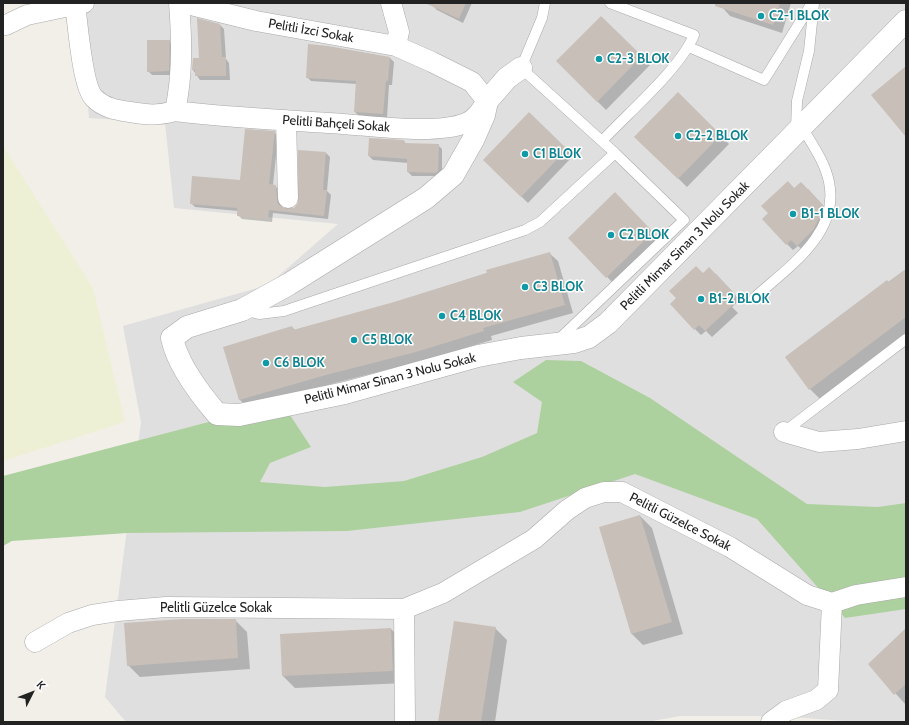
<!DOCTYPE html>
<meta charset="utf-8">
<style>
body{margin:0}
#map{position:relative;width:909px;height:725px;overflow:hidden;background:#f2efe9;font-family:Cabin,sans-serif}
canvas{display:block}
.frame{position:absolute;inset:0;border:4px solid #222;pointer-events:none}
.north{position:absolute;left:12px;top:673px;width:40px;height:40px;-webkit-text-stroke:3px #fff;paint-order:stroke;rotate:48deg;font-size:11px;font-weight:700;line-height:16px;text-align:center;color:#222}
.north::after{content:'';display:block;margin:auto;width:14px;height:18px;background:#222;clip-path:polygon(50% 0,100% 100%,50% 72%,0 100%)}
</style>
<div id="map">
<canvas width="909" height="725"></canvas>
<div class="frame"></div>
<div class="north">K</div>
</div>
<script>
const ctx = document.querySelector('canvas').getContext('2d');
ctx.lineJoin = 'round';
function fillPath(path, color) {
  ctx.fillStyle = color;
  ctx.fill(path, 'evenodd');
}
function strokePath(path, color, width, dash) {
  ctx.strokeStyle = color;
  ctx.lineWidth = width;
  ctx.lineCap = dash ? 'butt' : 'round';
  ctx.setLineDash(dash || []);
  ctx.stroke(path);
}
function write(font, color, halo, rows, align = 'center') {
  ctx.font = font + ' Cabin,sans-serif';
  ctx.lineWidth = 3;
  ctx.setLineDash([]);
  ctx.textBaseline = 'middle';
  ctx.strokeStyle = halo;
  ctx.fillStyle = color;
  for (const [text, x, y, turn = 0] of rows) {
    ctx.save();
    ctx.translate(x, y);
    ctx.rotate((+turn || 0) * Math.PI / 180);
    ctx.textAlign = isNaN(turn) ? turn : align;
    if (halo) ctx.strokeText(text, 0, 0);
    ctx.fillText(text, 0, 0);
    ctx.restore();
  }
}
fillPath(new Path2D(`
 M 80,3 L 906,3 L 906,722 L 857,722 L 779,716 L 680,716 L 647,722 L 126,722 L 105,697 L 141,422 L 123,326 L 268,285 L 338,224 L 174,208 L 165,123 L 89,118 Z`), '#e0dfdf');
fillPath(new Path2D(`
 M 3,146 L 93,288 L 125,422 L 3,461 Z`), '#eef0d5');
fillPath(new Path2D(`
 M 546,360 L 581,361 L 650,398 L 807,504 L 878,507 L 906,503 L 906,609 L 845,618 L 757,519 L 635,474 L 520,512 L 347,531 L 127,533 L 12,541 L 3,546 L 3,476 L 220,419 L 290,415 L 311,447 L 270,463 L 260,482 L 325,487 L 404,481 L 482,457 L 537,433 L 542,402 L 513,382 Z`), '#add19e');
fillPath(new Path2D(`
 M 434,3 L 472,3 L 463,23 L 437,10 L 433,6 Z
 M 723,3 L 791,3 L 782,33 L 730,16 L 722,7 Z
 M 601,17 L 650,65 L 606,110 L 557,61 Z
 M 220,25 L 224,29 L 226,59 L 229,63 L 230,80 L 200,80 L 193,70 L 194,59 L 200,59 Z
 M 169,41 L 173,45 L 173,75 L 152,75 L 148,71 Z
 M 390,58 L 394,62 L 392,85 L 389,85 L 387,118 L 359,116 L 355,112 L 357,84 L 311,81 L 307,77 Z
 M 678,94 L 729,144 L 687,187 L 636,137 Z
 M 529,113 L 573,156 L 528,203 L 484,160 Z
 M 274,132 L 278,136 L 273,185 L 280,190 L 280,204 L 284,209 L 295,208 L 299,204 L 326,153 L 330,157 L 327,191 L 331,195 L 328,219 L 273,213 L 272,222 L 242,219 L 238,215 L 238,211 L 195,207 L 191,203 L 240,181 Z
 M 404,141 L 406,144 L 438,145 L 442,149 L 442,176 L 412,176 L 408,172 L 408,163 L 373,160 L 369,156 Z
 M 795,189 L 808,189 L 829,212 L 804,251 L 798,246 L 793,250 L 787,244 L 769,213 Z
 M 615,194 L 659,239 L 613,283 L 569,238 Z
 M 549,253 L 558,261 L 573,313 L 491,336 L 492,340 L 425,360 L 335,383 L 249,408 L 240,400 L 225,347 L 292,327 L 295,330 L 394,303 Z
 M 906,269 L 906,339 L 822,401 L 810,389 L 786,357 Z
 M 703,274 L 716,274 L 740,300 L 732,307 L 738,313 L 712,337 L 706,331 L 701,335 L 695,329 Z
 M 640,516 L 652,528 L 683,634 L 643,645 L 631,633 Z
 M 235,620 L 247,632 L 250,669 L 140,677 L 128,665 Z
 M 495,628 L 507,640 L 495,722 L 439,722 Z
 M 391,629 L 403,641 L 405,683 L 295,688 L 283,676 L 281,635 Z
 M 906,629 L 906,705 L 869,664 Z`), '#0003');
fillPath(new Path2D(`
 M 425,3 L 466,3 L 459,19 Z
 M 715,3 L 780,3 L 773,25 L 715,6 Z
 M 601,16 L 642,56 L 597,102 L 556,61 Z
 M 197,18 L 220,24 L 222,57 L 226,57 L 226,76 L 195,76 L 195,70 L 192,70 L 193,58 L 199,58 Z
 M 147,40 L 170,40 L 169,71 L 147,72 Z
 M 308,44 L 328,46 L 390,57 L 388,81 L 386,81 L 383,114 L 354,112 L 356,81 L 306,78 Z
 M 906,66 L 906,137 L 871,95 Z
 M 678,92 L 721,135 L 678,179 L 634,137 Z
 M 529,112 L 567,149 L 521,197 L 483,160 Z
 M 245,129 L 275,131 L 269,184 L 276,185 L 277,199 L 278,204 L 283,208 L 294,208 L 298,203 L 298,150 L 326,152 L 323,190 L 327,190 L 324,216 L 269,210 L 268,219 L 237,216 L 237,208 L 190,204 L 192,176 L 240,180 Z
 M 369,138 L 404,140 L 404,143 L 439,144 L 438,171 L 436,173 L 407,172 L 407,159 L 368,156 Z
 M 788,181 L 794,188 L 801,182 L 823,205 L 821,212 L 819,215 L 820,216 L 813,230 L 797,246 L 791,240 L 786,245 L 762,219 L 768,213 L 761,206 Z
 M 615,192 L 653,232 L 606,278 L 568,238 Z
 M 550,252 L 565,305 L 483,328 L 484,331 L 416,352 L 326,375 L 239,400 L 223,347 L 292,326 L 293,330 L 394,302 L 487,273 L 486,270 Z
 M 696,266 L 703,273 L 709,267 L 734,293 L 727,300 L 732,306 L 705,331 L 699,325 L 694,330 L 670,304 L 676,298 L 669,291 Z
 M 906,269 L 906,317 L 809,390 L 785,357 L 887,280 L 889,282 Z
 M 640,515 L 672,622 L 631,634 L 599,527 Z
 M 183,619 L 236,619 L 238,658 L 127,666 L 124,623 Z
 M 454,621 L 496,627 L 481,722 L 438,722 Z
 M 391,628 L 393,671 L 282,676 L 280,634 Z
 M 906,628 L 906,684 L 894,695 L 868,664 Z`), '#c7bfb8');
const service = new Path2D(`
 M 545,3 L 542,18 L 521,68 L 615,153 L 684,220 L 558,340
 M 689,47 L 764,80 L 812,3
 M 796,130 L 797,101 L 809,51 L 814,3
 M 602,141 C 628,113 680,69 694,35 L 610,3
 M 754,298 C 787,268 840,234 829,182 C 825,162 812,144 802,127
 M 246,311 L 259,314 L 284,311 L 525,230 L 540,222 L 615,153
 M 784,432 L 906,339`);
const minor = new Path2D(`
 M 179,3 C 182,39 183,75 175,111 C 231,118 287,120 342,124 C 376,126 435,135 466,123 C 476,119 481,110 487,101 L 472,82 L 432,62 L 396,46
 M 183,3 L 256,21 L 396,46 L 399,32 L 391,3
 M 75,5 C 78,24 82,86 94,98 C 104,108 116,110 130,112 C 149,115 156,116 175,111
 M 6,25 L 27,15 L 84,3
 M 286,120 L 288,198
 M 784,432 L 819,442 L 858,439 L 906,431
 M 832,603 L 856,595 L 906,587
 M 404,609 L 443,593 L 534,539 L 567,510 L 585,498 L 604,492 L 622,492 L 730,547 L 807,595 L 832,603
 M 35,642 L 68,623 L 92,615 L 118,611 L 166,607 L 404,609 L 405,722
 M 771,722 L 786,711 L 816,700 L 828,690 L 832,603`);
const tertiary = new Path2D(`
 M 521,68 L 507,78 L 487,101 L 484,115 L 473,140 L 453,175 L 426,198 L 289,284 L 242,310 L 187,327 L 172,338 C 177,363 200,394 217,414 L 239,415 L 345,393 L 478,356 L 521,348 L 574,342 L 589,337 L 608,323 L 906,21`);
strokePath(service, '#a9a9a9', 11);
strokePath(minor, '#a9a9a9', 21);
strokePath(tertiary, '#a9a9a9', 23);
strokePath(service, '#fff', 10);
strokePath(minor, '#fff', 20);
strokePath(tertiary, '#fff', 22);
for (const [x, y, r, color] of [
 [761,16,4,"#0f9aa8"],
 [599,59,4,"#0f9aa8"],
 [678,136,4,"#0f9aa8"],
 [525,154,4,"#0f9aa8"],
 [793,214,4,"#0f9aa8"],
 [611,235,4,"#0f9aa8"],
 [525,287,4,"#0f9aa8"],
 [701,299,4,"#0f9aa8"],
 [442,316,4,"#0f9aa8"],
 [354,340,4,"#0f9aa8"],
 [266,363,4,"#0f9aa8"]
]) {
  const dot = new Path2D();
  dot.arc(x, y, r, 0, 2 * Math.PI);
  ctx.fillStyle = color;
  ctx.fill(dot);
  strokePath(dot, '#fff', 1.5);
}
write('bold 13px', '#0d838f', '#fff', [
 ["C2-1 BLOK",769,16],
 ["C2-3 BLOK",607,59],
 ["C2-2 BLOK",686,136],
 ["C1 BLOK",533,154],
 ["B1-1 BLOK",801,214],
 ["C2 BLOK",619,235],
 ["C3 BLOK",533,287],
 ["B1-2 BLOK",709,299],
 ["C4 BLOK",450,316],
 ["C5 BLOK",362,340],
 ["C6 BLOK",274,363]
], 'left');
write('13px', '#222', '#fff', [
 ["Pelitli İzci Sokak",311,31,10],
 ["Pelitli Bahçeli Sokak",336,124,4],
 ["Pelitli Mimar Sinan 3 Nolu Sokak",685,246,-45],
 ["Pelitli Mimar Sinan 3 Nolu Sokak",390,379,-14],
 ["Pelitli Güzelce Sokak",680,522,27],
 ["Pelitli Güzelce Sokak",216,608]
]);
</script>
